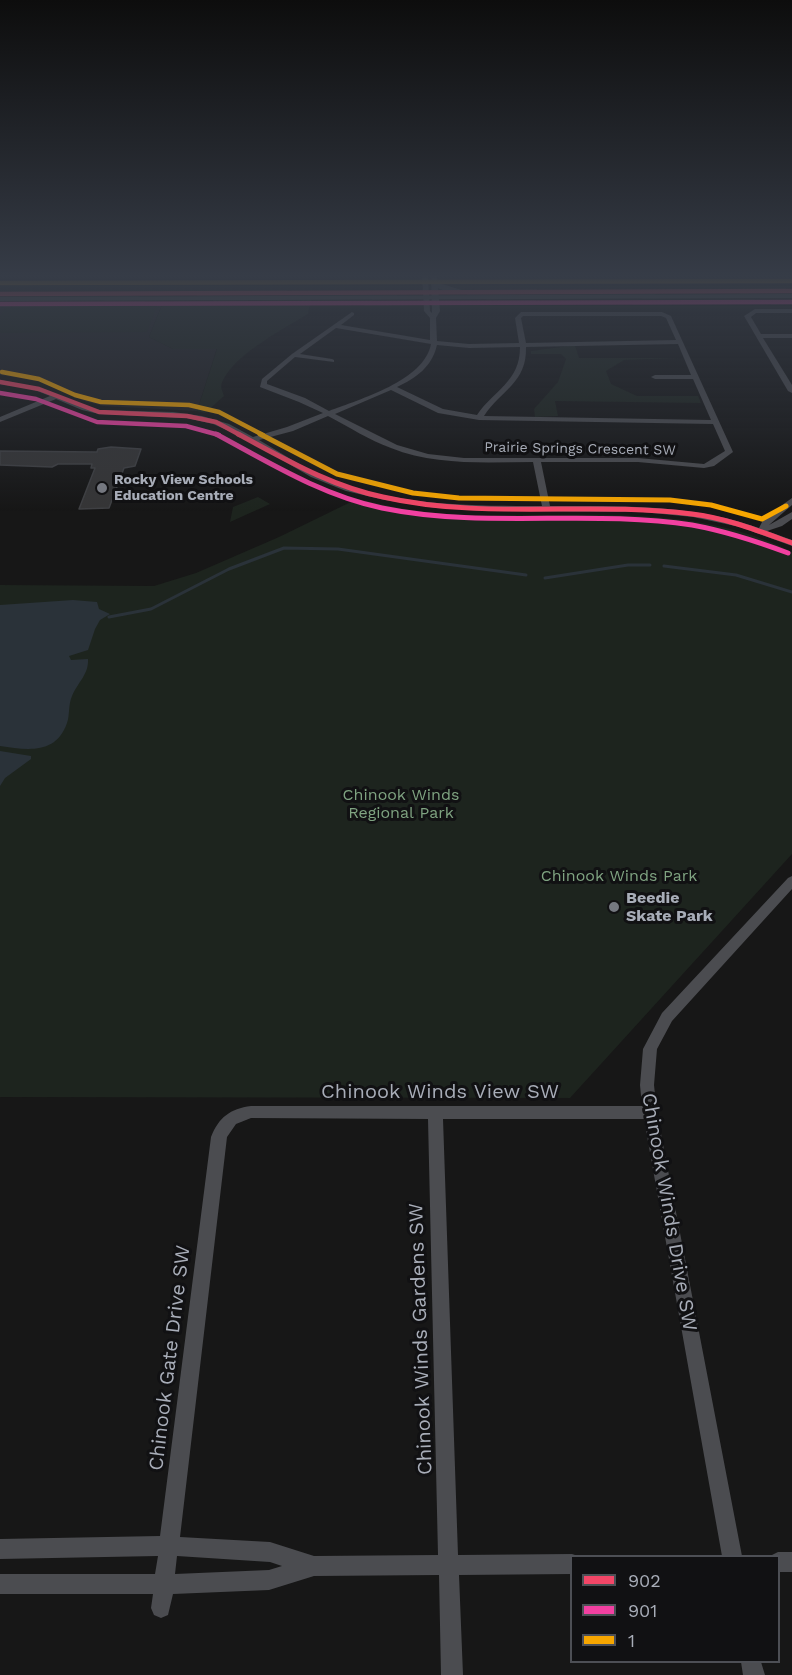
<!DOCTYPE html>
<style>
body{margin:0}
#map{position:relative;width:792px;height:1675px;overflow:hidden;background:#171717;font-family:"Work Sans",sans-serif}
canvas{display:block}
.legend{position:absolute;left:570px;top:1555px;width:210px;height:108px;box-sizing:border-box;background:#111113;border:2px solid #4d4f55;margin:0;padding:8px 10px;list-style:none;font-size:18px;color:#a8adb8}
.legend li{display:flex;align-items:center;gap:12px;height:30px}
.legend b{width:30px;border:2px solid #4d4f55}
</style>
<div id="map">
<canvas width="792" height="1675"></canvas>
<ul class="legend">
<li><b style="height:8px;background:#f34667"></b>902</li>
<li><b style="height:8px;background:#f240a1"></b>901</li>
<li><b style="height:8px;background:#f7a600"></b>1</li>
</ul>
</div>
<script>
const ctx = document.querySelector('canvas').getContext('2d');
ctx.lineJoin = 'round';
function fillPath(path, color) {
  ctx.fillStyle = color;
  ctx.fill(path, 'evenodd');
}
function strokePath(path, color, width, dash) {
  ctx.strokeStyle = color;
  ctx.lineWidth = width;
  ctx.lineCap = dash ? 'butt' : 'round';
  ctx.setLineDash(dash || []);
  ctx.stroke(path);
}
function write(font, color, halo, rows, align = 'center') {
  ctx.font = font + ' "Work Sans",sans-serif';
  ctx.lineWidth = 6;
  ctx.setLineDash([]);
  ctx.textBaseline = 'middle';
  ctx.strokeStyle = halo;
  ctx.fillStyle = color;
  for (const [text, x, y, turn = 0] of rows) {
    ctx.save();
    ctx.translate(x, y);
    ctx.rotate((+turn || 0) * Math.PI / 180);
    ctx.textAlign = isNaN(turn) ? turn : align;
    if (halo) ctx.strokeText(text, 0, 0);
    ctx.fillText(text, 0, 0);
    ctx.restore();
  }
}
fillPath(new Path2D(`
 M 163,302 L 149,337 L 173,349 L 217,348 L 197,411 L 103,406 L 84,401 L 41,381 L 0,375 L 0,304 Z`), '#212123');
fillPath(new Path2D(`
 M 311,300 L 308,314 C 284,329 227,358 221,387 L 224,396 L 205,413 L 197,411 L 217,349 L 173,349 L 149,337 L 163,302 Z
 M 157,306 L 147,332 L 0,333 L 0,316 L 6,307 Z
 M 575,345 L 579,358 L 681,358 L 624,360 L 606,371 L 611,384 L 637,396 L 698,396 L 701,403 L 555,401 L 558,416 L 535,417 L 534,409 L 558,382 L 566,359 L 561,354 L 531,354 L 531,351 Z
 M 258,497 L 270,504 L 230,522 L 233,507 Z
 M 357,499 C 387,506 417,512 447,514 C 563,521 684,498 792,552 L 792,854 L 570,1098 L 0,1097 L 0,585 L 154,586 L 196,573 L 279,537 Z`), '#1d241e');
fillPath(new Path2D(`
 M 73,600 L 97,602 L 99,609 L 110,614 L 100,620 L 95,629 L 88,650 L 69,656 L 71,660 L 88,659 C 89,674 78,682 72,696 C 68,705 70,715 67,723 C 56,755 27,750 0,746 L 0,605 Z
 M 0,751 L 31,756 L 31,759 L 5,778 L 0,786 Z`), '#2a3239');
strokePath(new Path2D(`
 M 664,566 L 736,575 L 792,592
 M 545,578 L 628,565 L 650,565
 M 109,617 L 151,609 L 229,569 L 284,548 L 338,549 L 526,575`), '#2a3239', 3);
const building = new Path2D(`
 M 111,447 L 141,449 L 135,466 L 124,468 L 109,508 L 79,509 L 95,468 L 91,468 L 92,464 L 58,464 L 52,467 L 0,465 L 0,451 L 97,452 L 98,449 Z`);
fillPath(building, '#353536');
strokePath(building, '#3f4043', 1.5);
fillPath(new Path2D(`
 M 422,276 L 428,276 L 430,311 L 432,313 L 431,276 L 437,276 L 440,311 L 436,318 L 437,341 L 469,344 L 519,343 L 515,318 L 521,312 L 662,312 L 671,316 L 733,452 L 714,466 L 704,468 L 638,462 L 541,462 L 550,506 C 619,506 693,504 759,528 L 764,518 L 792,498 L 792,505 L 769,525 L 792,512 L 792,519 L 782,526 L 767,531 L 792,540 L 792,546 L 740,527 L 693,517 L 642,512 L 487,511 L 436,508 L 385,500 L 346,491 L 311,477 L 243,437 L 213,424 L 187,418 L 99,414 L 82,410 L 56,399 L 0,422 L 0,417 L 50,396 L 32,389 L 0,384 L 0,380 L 41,388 L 80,404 L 99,410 L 173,412 L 202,416 L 229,424 L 253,437 L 287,427 L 323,413 L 299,402 L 260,387 L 262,379 L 292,354 L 352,312 L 354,313 L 354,315 L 341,325 L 430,340 L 430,318 L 424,311 ZM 523,316 L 661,316 L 666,318 L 676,340 L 526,343 L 521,318 ZM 336,328 L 431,344 C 424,381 360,399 329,411 L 305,398 L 267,384 L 267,381 L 295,357 L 334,362 L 334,360 L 332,359 L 300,354 ZM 678,344 L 691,375 L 655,375 L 651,377 L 655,379 L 693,379 L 711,420 L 484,416 C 501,390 527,383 526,347 ZM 437,345 L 469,348 L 520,347 C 520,382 494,390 477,415 L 443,409 L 397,387 C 416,378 432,367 437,345 ZM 391,390 L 438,413 L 479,420 L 713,424 L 725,451 L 704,464 L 638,458 L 464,458 L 428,454 L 397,445 L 335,414 ZM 328,416 C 349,427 369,440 391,448 C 435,466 486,462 533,462 L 542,506 C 475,506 404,506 341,483 C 311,473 286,456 259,440 L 293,431 Z
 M 755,309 L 792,309 L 792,313 L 756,313 L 751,317 L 761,334 L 792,334 L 792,338 L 763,338 L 792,385 L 792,393 L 788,391 L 744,316 Z
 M 792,876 L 792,889 L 672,1021 L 657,1049 L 654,1085 L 657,1113 L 742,1556 L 722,1556 L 644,1119 L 443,1119 L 458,1555 L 572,1554 L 578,1556 L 572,1556 L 572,1574 L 459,1575 L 463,1675 L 441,1675 L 439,1575 L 314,1576 L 269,1590 L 173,1594 L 168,1615 L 161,1618 L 154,1615 L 151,1608 L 153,1594 L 0,1594 L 0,1574 L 155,1574 L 158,1556 L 0,1559 L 0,1539 L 160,1536 L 211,1137 C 219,1117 230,1109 251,1106 L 642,1106 L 640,1085 L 643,1049 L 662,1013 L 788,878 ZM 251,1118 L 428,1119 L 438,1555 L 314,1556 L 270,1542 L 180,1537 L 227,1137 L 236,1124 ZM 177,1556 L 270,1562 L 282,1566 L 269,1570 L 175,1574 Z
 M 778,1552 L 792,1552 L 792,1572 L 778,1572 L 778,1556 L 770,1556 Z
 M 741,1662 L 761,1662 L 765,1675 L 743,1675 Z`), '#4b4c50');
fillPath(new Path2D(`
 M 432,281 L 462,290 C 453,295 440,290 432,285 Z
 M 792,294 L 792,298 L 0,301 L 0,297 Z`), '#4d4f52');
strokePath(new Path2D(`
 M 0,294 L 792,291
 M 0,382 L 39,389 L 99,412 L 187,416 L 216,422 L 240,435`), '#f34667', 4.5);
strokePath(new Path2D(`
 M 238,434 C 285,459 330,486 383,497 C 484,520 590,501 692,514 C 726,518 759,531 792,543`), '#f34667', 5);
strokePath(new Path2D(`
 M 0,304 L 792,302
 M 0,393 L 36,399 L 97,422 L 186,426 L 219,435`), '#f240a1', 4.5);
strokePath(new Path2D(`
 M 216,434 C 270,463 321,495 382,508 C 484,529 590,509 692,525 C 725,531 756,541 788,553`), '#f240a1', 5);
strokePath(new Path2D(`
 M 0,283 L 792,281
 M 2,372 L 39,379 L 75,395 L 101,402 L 189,405 L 219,412 L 263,435`), '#f7a600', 4.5);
strokePath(new Path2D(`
 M 260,434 L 337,474 L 413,493 L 459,498 L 670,500 L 711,505 L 762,519 L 786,506`), '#f7a600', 5);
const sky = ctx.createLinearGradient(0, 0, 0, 511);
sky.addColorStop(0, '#0d0d0d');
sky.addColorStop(0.54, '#363c47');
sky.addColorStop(1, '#363c4700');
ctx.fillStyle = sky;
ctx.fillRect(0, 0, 792, 511);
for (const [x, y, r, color] of [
 [102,488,6,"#757880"],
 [614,907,6,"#757880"]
]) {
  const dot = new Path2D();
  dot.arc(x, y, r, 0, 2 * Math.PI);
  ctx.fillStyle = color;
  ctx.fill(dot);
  strokePath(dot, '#111113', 2);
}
write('14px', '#a8adb8', '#111113', [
 ["Prairie Springs Crescent SW",580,449,1]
]);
write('bold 14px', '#a8adb8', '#111113', [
 ["Rocky View Schools",114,480],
 ["Education Centre",114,496]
], 'left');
write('16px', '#7fa381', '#111113', [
 ["Chinook Winds",401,795],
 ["Regional Park",401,813],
 ["Chinook Winds Park",619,876]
]);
write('bold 16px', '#a8adb8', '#111113', [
 ["Beedie",626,898],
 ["Skate Park",626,916]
], 'left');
write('20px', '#a8adb8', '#111113', [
 ["Chinook Winds View SW",440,1092],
 ["Chinook Winds Drive SW",669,1212,80],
 ["Chinook Winds Gardens SW",421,1339,-92],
 ["Chinook Gate Drive SW",170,1358,-83]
]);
</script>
